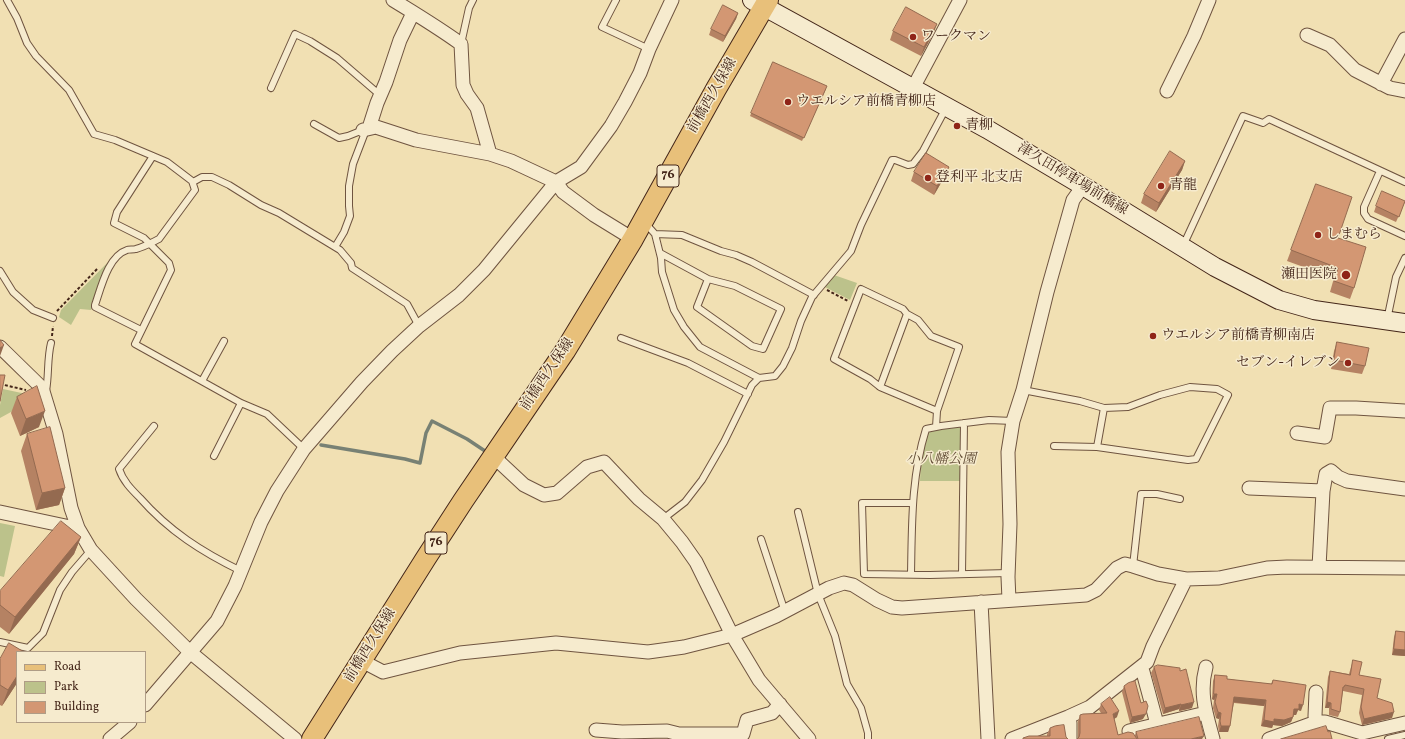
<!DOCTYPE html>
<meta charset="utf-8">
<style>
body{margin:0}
#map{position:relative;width:1405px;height:739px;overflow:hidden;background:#f1e0b3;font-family:Vollkorn,serif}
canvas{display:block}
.legend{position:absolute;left:16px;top:651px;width:130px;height:72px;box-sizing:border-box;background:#f6ebce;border:1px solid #af9c86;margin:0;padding:5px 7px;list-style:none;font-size:12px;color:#442619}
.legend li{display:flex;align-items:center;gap:8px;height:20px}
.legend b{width:20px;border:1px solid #af9c86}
</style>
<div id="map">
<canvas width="1405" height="739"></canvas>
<ul class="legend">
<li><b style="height:5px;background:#e8c07a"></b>Road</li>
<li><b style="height:11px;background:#bcc28b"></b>Park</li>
<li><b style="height:11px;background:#d39773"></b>Building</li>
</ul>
</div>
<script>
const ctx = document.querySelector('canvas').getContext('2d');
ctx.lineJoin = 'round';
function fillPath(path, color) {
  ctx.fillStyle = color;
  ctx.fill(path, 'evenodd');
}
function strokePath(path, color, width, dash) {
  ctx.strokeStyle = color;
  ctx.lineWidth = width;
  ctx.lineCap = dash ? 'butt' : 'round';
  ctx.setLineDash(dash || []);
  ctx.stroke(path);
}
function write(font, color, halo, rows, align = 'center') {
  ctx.font = font + ' Vollkorn,"Noto Serif JP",serif';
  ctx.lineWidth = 3;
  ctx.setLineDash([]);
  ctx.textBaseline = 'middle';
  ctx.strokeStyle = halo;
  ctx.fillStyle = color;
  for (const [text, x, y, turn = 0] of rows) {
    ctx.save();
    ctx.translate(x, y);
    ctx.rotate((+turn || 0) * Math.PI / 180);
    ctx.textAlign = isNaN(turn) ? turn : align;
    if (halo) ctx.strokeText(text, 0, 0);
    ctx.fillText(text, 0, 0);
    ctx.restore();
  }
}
fillPath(new Path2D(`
 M 110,260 L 91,310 L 80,309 L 71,325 L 59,317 L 61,310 Z
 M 834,275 L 857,283 L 850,300 L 825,287 Z
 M 3,389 L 31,395 L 31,401 L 0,418 L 0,405 Z
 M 962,427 L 961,481 L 920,481 L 921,458 L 928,431 Z
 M 0,523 L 15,526 L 4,577 L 0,576 Z`), '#bcc28b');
strokePath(new Path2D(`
 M 321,445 L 405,459 L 420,463 L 426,433 L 432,421 L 467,439 L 488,453`), '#788174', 3.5);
const lane = new Path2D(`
 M 7,0 L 17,18 L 27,43 L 36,56 L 69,90 L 94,134 L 115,140 L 167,162 L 192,181 L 195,190 L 159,239 C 151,243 144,247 136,249 C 133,250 129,249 127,250 C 108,256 101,288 95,305 L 95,307 L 141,330
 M 616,0 L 602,27 L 649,49
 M 461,44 L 469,8 L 473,0
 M 271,88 L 295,34 L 310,41 L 337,58 L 380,95
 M 314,124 L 339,138 L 348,136 L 363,130
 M 153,156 L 117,212 L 114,223 L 144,238 L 169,263 L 171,270 L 135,344 L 241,403 L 267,414 L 304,449
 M 1380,171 L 1364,207 L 1364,213 L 1368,219 L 1405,236
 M 193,182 L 202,177 L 212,177 L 229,185 L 261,205 L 279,213 L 340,250 L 351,263 L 352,268 L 407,304 L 419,326
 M 646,224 L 655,234 L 661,258 L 662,272 L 674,310 L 684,327 L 700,347 L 759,378
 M 655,234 L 682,235 L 721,251 L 736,255 L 752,262 L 814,295
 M 1183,246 L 1243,116 L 1263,123 L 1269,119 L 1405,182
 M 335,247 L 344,232 L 350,216 L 349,206 L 349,186 L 353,164 L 366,130
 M 660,253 L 708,279 L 735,286 L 781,309 L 763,349 L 752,346 L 697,307 L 708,279
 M 0,271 L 13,292 L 33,310 L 53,318
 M 1387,320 L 1396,277 L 1405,258
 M 621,338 L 688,363 L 748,394
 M 202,381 L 224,341
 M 880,387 L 907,314
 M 1023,390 L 1080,401 L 1104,408 L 1128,407 L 1160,395 L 1190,387 L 1217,389 L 1228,395 L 1196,459 L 1188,460 L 1097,447 L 1054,446
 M 46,391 C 49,375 47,359 51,343
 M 154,426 L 119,469 C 123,481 131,489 140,498 C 169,531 202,552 241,571
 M 936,427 L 937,411 L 880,387 L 870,379 L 834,359 L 861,289 L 903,309 L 907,314 L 918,320 L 931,336 L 959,347 L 937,411
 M 1097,447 L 1104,408
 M 214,456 L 241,403
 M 912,503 L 862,503 L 864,574 L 930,575 L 1008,573
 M 798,512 L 818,594 L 835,636 L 847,684 L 861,708 L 868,733 L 868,739
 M 663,519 L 685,502 L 702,480 L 724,442 L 752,385 L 759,378 L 775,376 L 783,366 L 792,348 L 801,321 L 812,297 L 851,251 L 861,225 L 892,160 L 895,160 L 908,165 L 913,164 L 923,151 L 946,108
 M 761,539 L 785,612
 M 1133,566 L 1141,494 L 1157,494 L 1180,499
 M 911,574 C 912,525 911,477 926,429 L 941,426 L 989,420 L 1013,421
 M 962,574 L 964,423
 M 0,642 L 28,648 L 43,633 L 60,590 L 72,572 L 91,550
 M 1388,739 L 1405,735`);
const street = new Path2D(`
 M 393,0 C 416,14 439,28 461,44 L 463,85 L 467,94 L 477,108 L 490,154 L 511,161 L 556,182 L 563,192 L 594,215 L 633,239
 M 1307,35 L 1330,45 L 1355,70 L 1390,88 L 1405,91
 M 1381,84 L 1405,39
 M 913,88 L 960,0
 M 1167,91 L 1194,36 L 1209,0
 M 369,128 L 377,103 L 386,82 L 400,40 L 413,13
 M 363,130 L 376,127 L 416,140 L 490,154
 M 0,347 L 42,388 L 56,434 L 71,508 L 78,528 L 91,550 L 136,599 L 190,652 L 295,739
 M 1297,433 L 1325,437 L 1330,408 L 1356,408 L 1405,411
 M 494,457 L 524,485 L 544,495 L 557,493 L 587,467 L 604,462 L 639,499 L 663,519 L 682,542 L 696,562 L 732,635 L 759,680 L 809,739
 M 1249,488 L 1323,491
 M 0,512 L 75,528
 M 1319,567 L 1323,491 L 1326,474 L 1331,471 L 1338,477 L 1347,481 L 1405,489
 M 1009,600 L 1008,577 L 1010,524 L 1008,452 L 1013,421 L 1023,390 L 1047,292 L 1073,200 L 1083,186
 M 981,602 L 988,739
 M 362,661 L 383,672 L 460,653 L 556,643 L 648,652 L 684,647 L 732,635 L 776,616 L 829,588 L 844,583 L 853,585 L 877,600 L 892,607 L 902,608 L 1086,595 L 1096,590 L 1117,568 L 1125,564 L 1133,566 L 1158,574 L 1186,579
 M 1206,667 C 1199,693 1206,713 1213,739
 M 1140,668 L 1143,672 L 1157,724
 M 1316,692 L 1315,716 L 1316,722
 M 145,705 L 217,621 L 235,586 L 261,522 L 277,491 L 304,449 L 362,382 L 392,351 L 419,326 L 459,295 L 484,270 L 556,182 L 581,167 L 611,126 L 625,102 L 640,73 L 649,49 L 672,0
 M 1068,717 L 1070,723 L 1070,739
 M 596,730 L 622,732 L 667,731 L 679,734 L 743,734 L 747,720 L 772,713 L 780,704
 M 1129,731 L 1206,713
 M 110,739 L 130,722
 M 1012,739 L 1068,717 L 1090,707 L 1147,662 L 1153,646 L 1186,579 L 1219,578 L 1267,568 L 1287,567 L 1405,568
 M 1269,739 L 1316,722 L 1325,722 L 1362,733 L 1405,723`);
const secondary = new Path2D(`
 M 752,0 L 987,129 L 1083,186 L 1215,267 L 1279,300 L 1314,310 L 1405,323`);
const primary = new Path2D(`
 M 312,739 L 426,558 L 463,501 L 565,351 L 633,239 L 716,89 L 768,0`);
strokePath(lane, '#6f5440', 8);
strokePath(street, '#6f5440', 15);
strokePath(secondary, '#442619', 20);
strokePath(primary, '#442619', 22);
strokePath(new Path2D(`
 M 827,290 L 848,301
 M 57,311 L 98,268
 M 52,336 L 53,326
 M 0,384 L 26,390`), '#442619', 2, [3, 2]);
strokePath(lane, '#f6ebce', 6);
strokePath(street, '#f6ebce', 13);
strokePath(secondary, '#f6ebce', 18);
strokePath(primary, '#e8c07a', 20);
fillPath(new Path2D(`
 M 738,13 L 736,19 L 723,42 L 709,35 L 711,29 Z
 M 893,31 L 934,32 L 921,56 L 890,40 Z
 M 773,62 L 826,89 L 802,141 L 750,116 Z
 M 1185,161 L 1182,170 L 1156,212 L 1141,203 L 1144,194 Z
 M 949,167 L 945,176 L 934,195 L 911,181 L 914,172 Z
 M 1316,184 L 1354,288 L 1350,299 L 1330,292 L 1334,278 L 1287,261 Z
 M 1405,202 L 1396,222 L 1374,212 L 1376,206 Z
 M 1337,342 L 1365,366 L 1362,374 L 1331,369 L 1334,351 Z
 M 17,397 L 39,427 L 20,436 L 11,413 Z
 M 27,434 L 65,488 L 59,505 L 36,510 L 21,451 Z
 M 81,537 L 74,554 L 9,634 L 0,627 L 0,591 Z
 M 1396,631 L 1405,632 L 1405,656 L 1392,655 L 1394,637 Z
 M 17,652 L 17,683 L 2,706 L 0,705 L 0,659 Z
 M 1353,660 L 1359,675 L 1377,698 L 1392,718 L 1362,725 L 1359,713 L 1362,695 L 1343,691 L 1340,712 L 1338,717 L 1329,715 L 1329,708 L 1325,708 L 1328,677 L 1330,671 L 1349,674 Z
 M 1154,667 L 1192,708 L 1179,711 L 1179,709 L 1163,714 L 1151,673 Z
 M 1215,675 L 1227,679 L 1271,684 L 1273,680 L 1301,711 L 1298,710 L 1296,715 L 1294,715 L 1291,722 L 1282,726 L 1273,725 L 1272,728 L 1261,726 L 1264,706 L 1234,703 L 1228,732 L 1219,732 L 1218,726 L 1219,719 L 1216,718 L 1213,708 L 1214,700 L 1212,699 L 1213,681 Z
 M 1124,686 L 1143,719 L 1130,723 L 1122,692 Z
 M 1101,704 L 1117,717 L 1114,719 L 1118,735 L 1135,735 L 1136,732 L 1202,739 L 1077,739 L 1078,738 L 1078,721 L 1080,715 L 1101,713 L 1099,710 Z
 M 1050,728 L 1068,739 L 1023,739 L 1023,738 L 1047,736 L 1047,734 Z`), '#b58263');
fillPath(new Path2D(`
 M 738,13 L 736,19 L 723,42 L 725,36 Z
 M 937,24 L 934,32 L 921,56 L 924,47 Z
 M 1185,161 L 1182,170 L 1156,212 L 1159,203 Z
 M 949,167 L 945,176 L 934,195 L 937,186 Z
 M 4,345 L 0,356 L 0,348 Z
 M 45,411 L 39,427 L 20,436 L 26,419 Z
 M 65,488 L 59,505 L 36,510 L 42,493 Z
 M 81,537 L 74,554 L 9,634 L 15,617 Z
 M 1394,649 L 1405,650 L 1405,656 L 1392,655 Z
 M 17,676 L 17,683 L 2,706 L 8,690 Z
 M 1214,694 L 1217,694 L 1214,700 L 1212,699 Z
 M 1234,697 L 1266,700 L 1264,706 L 1232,702 Z
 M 1194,702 L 1192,708 L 1179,711 L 1181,705 Z
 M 1327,702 L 1331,703 L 1329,708 L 1325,708 Z
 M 1181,704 L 1179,709 L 1163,714 L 1165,708 Z
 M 1299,704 L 1303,705 L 1301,711 L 1298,710 L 1296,715 L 1292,715 L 1294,709 Z
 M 1119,711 L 1117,717 L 1111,721 L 1113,714 Z
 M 1218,712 L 1221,713 L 1219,719 L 1216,718 Z
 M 1394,712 L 1392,718 L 1362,725 L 1364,719 Z
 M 1146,714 L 1143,719 L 1130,723 L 1132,717 Z
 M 1293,717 L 1291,722 L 1282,726 L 1273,725 L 1272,728 L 1261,726 L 1264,720 Z
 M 1221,726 L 1230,726 L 1228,732 L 1219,732 Z
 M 1204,736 L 1202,739 L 1191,739 Z`), '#946a50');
const building = new Path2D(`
 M 723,5 L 738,13 L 725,36 L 711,29 Z
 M 906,7 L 937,24 L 924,47 L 893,31 Z
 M 773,62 L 827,86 L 804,138 L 751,113 Z
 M 1170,151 L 1185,161 L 1159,203 L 1144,194 Z
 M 926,153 L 949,167 L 937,186 L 914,172 Z
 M 1316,184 L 1352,197 L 1338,238 L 1366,247 L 1354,288 L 1334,281 L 1338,268 L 1291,250 Z
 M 1382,191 L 1405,201 L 1399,217 L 1376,206 Z
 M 0,340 L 4,345 L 0,348 Z
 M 1337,342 L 1369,348 L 1365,366 L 1334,360 Z
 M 0,375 L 5,375 L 0,401 Z
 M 37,386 L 45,411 L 26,419 L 17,397 Z
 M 50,427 L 65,488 L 42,493 L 27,434 Z
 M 61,521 L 81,537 L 15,617 L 0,605 L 0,591 Z
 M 1396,631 L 1405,632 L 1405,650 L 1394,649 Z
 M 9,643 L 24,652 L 17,652 L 17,676 L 8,690 L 0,685 L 0,659 Z
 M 1353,660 L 1362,662 L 1359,675 L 1381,679 L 1377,698 L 1392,703 L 1394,712 L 1364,719 L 1361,707 L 1364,689 L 1345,685 L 1344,687 L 1343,687 L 1340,712 L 1331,709 L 1331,703 L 1327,702 L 1330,671 L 1350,675 Z
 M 1158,665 L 1180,668 L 1180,671 L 1186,669 L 1194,702 L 1181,705 L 1181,704 L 1165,708 L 1154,667 Z
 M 1215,675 L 1227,676 L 1227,679 L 1272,684 L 1273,680 L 1306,685 L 1303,705 L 1299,704 L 1299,709 L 1294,709 L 1293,717 L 1284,720 L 1274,719 L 1274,722 L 1264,720 L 1266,700 L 1234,697 L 1230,726 L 1221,726 L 1220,721 L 1221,713 L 1218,712 L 1215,702 L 1217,694 L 1214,694 Z
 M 1135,681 L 1141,703 L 1146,701 L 1148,706 L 1146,714 L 1132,717 L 1124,686 L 1128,683 Z
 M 1110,697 L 1119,711 L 1113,714 L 1118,735 L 1128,732 L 1133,733 L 1137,739 L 1077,739 L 1079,737 L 1080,733 L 1080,715 L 1083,714 L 1107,713 L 1101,704 Z
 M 1199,717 L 1204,736 L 1191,739 L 1138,739 L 1136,732 Z
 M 1064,725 L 1066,737 L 1068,739 L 1023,739 L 1023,738 L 1029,736 L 1050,736 L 1050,728 L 1055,726 Z
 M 1326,726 L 1328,732 L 1330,731 L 1332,739 L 1281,739 Z`);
fillPath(building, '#d39773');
strokePath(building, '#946a50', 1);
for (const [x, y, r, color] of [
 [913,37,4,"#8f2418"],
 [788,102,4,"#8f2418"],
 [957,126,4,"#8f2418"],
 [928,178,4,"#8f2418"],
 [1161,186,4,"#8f2418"],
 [1318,235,4,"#8f2418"],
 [1346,275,5,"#8f2418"],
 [1153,336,4,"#8f2418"],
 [1348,363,4,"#8f2418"]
]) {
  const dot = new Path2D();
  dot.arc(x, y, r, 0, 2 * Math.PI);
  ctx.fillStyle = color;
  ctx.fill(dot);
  strokePath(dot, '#f6ebce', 1.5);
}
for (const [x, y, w] of [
 [668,176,22],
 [436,543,22]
]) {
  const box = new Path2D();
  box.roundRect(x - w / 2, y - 11, w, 22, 3);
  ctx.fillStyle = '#f6ebce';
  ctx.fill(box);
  strokePath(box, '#442619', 1);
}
write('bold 13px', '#442619', null, [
 ["76",668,176],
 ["76",436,543]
]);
write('14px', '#442619', '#f6ebce', [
 ["ワークマン",921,37],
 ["ウエルシア前橋青柳店",796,102],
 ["青柳",965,126],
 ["登利平 北支店",936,178],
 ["青龍",1169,186],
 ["しまむら",1326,235],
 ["瀬田医院",1337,275,"right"],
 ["ウエルシア前橋青柳南店",1161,336],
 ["セブン-イレブン",1340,363,"right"]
], 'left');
write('14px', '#442619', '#f6ebce', [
 ["前橋西久保線",713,96,-60],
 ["津久田停車場前橋線",1072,180,31],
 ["前橋西久保線",548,375,-56],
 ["前橋西久保線",371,646,-58]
]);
write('italic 14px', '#624d36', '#f6ebce', [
 ["小八幡公園",941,460]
]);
</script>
